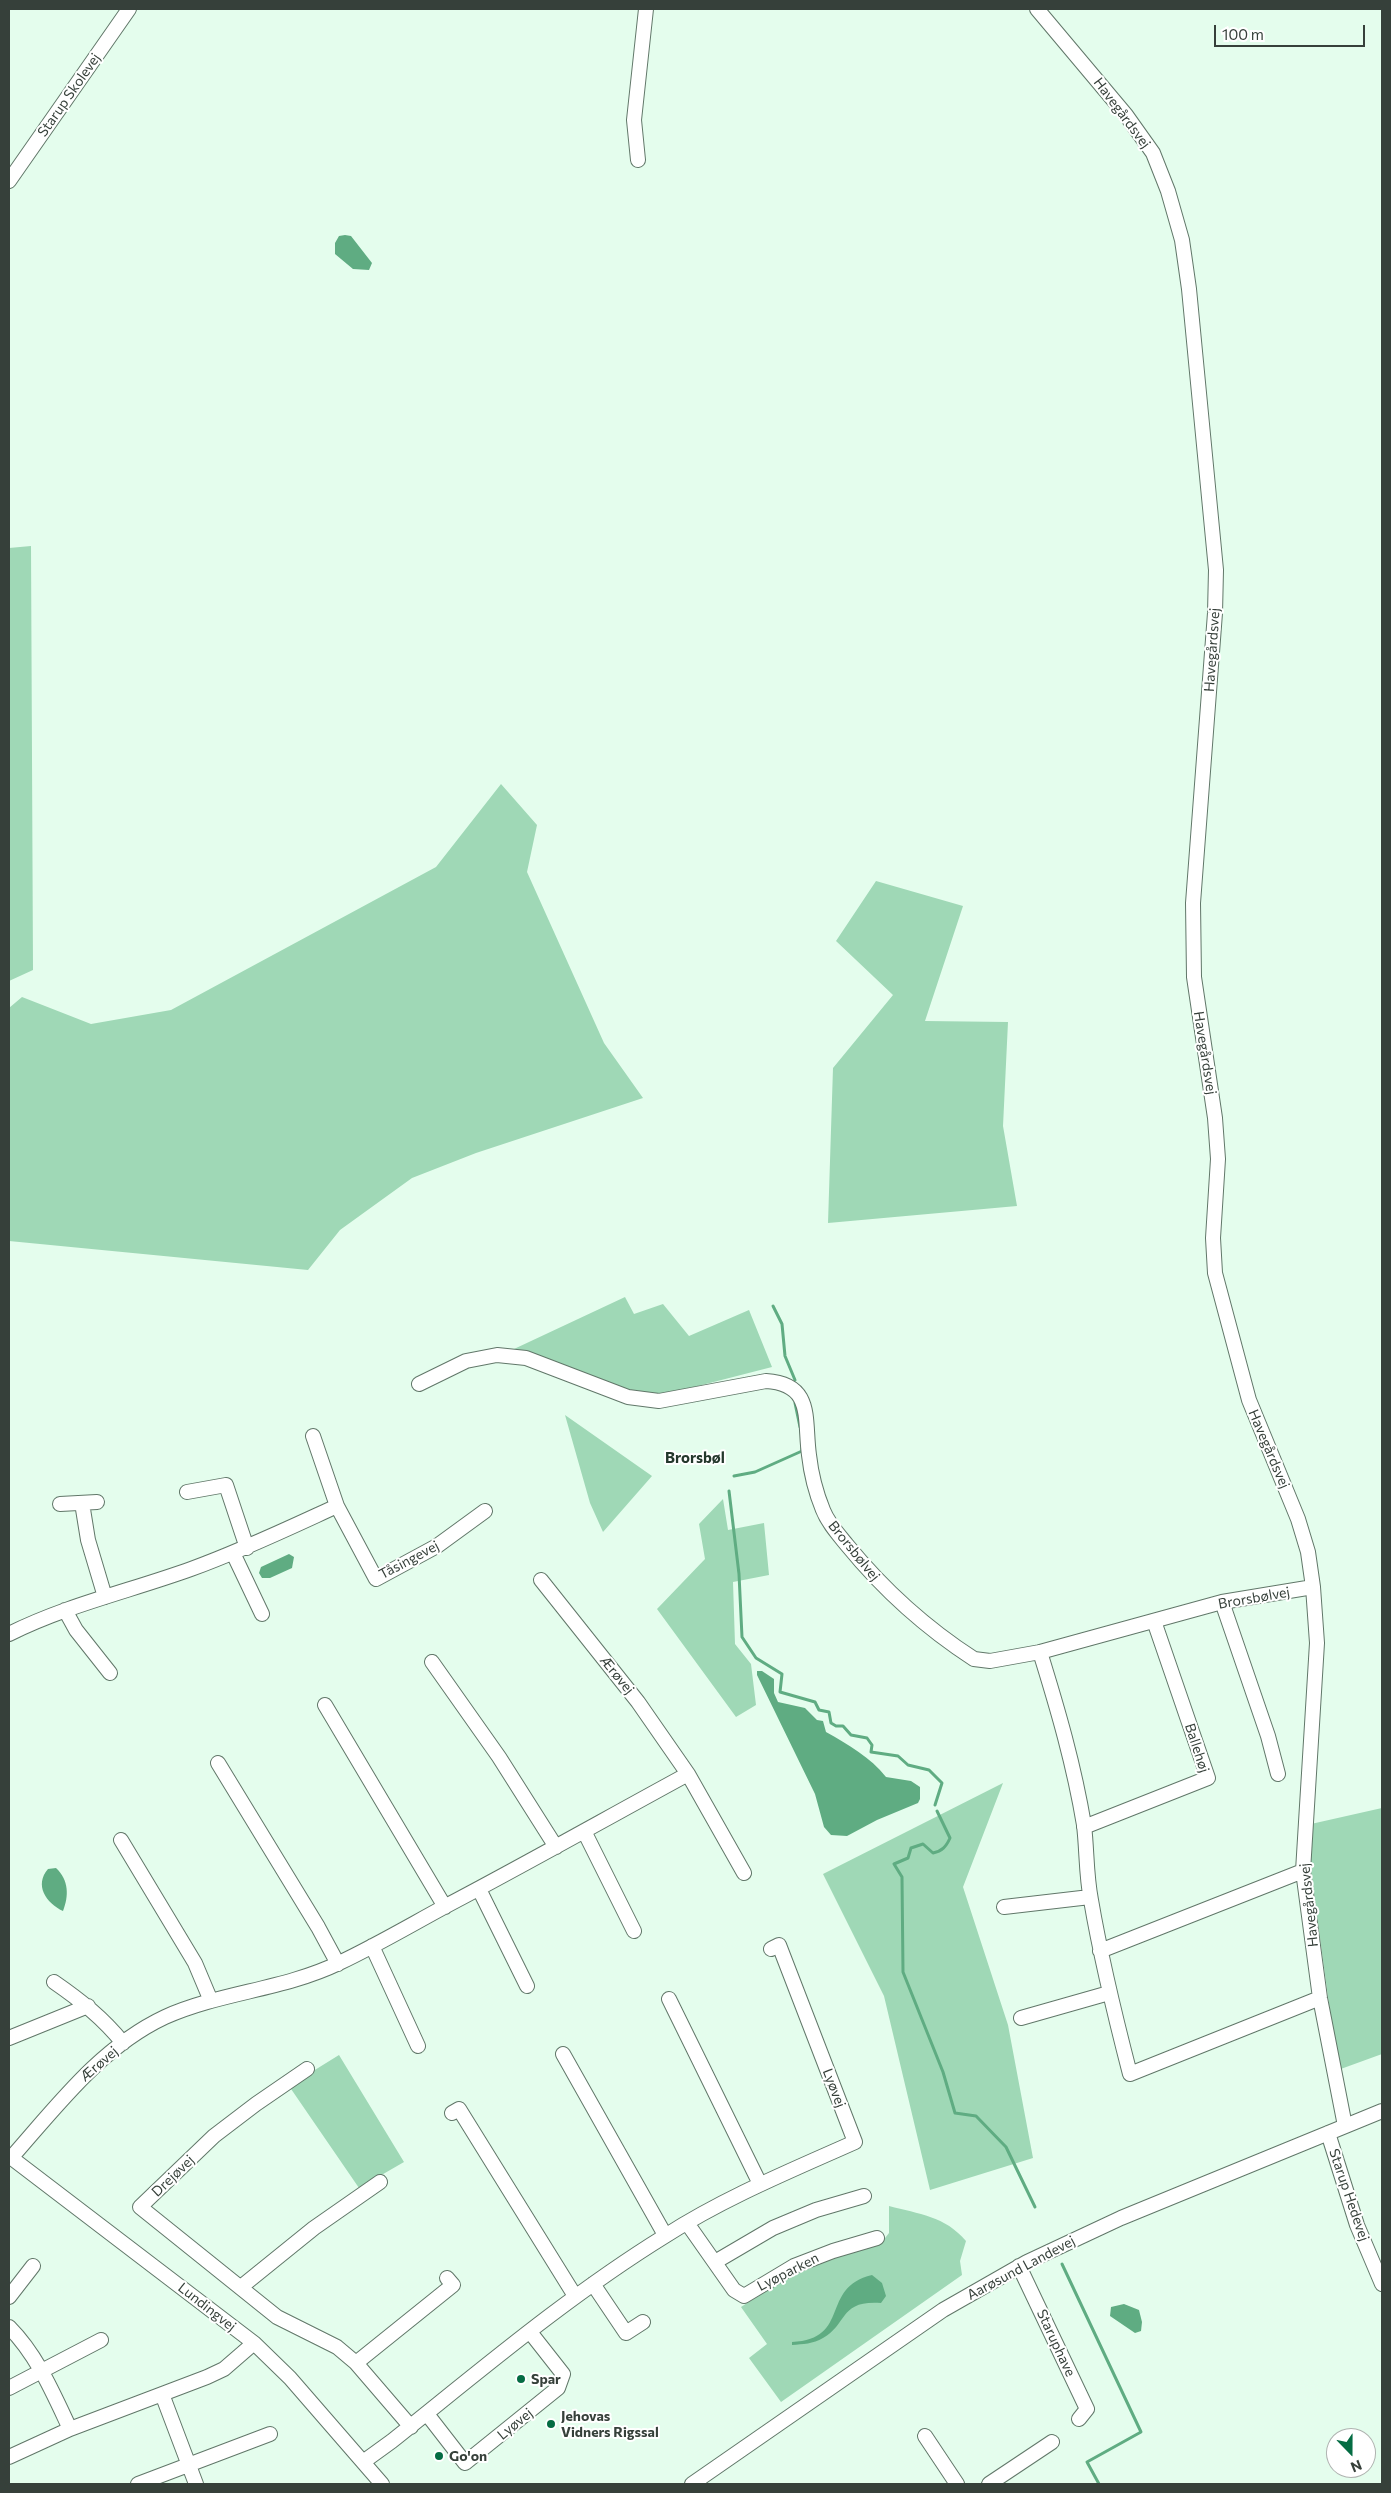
<!DOCTYPE html>
<meta charset="utf-8">
<style>
body{margin:0}
#map{position:relative;width:1391px;height:2493px;overflow:hidden;background:#e4fded;font-family:Commissioner,sans-serif}
canvas{display:block}
.frame{position:absolute;inset:0;border:10px solid #36403a;pointer-events:none}
.north{position:absolute;left:1326px;top:2428px;width:50px;height:50px;box-sizing:border-box;background:#fff;border:1px solid #afb3b0;border-radius:50%;rotate:158deg;font-size:14px;font-weight:700;line-height:20px;text-align:center;color:#36403a}
.north::after{content:'';display:block;margin:auto;width:18px;height:22px;background:#046c43;clip-path:polygon(50% 0,100% 100%,50% 72%,0 100%)}
.scale{position:absolute;left:1214px;top:25px;width:151px;height:22px;box-sizing:border-box;border:2px solid #36403a;border-top:0;padding-left:6px;font-size:15px;line-height:18px;white-space:nowrap;color:#36403a;-webkit-text-stroke:4px #fff;paint-order:stroke}
</style>
<div id="map">
<canvas width="1391" height="2493"></canvas>
<div class="frame"></div>
<div class="north">N</div>
<div class="scale">100 m</div>
</div>
<script>
const ctx = document.querySelector('canvas').getContext('2d');
ctx.lineJoin = 'round';
function fillPath(path, color) {
  ctx.fillStyle = color;
  ctx.fill(path, 'evenodd');
}
function strokePath(path, color, width, dash) {
  ctx.strokeStyle = color;
  ctx.lineWidth = width;
  ctx.lineCap = dash ? 'butt' : 'round';
  ctx.setLineDash(dash || []);
  ctx.stroke(path);
}
function write(font, color, halo, rows, align = 'center') {
  ctx.font = font + ' Commissioner,sans-serif';
  ctx.lineWidth = 4;
  ctx.setLineDash([]);
  ctx.textBaseline = 'middle';
  ctx.strokeStyle = halo;
  ctx.fillStyle = color;
  for (const [text, x, y, turn = 0] of rows) {
    ctx.save();
    ctx.translate(x, y);
    ctx.rotate((+turn || 0) * Math.PI / 180);
    ctx.textAlign = isNaN(turn) ? turn : align;
    if (halo) ctx.strokeText(text, 0, 0);
    ctx.fillText(text, 0, 0);
    ctx.restore();
  }
}
fillPath(new Path2D(`
 M 31,546 L 33,970 L 9,981 L 9,548 Z
 M 501,784 L 537,825 L 527,872 L 604,1043 L 643,1098 L 476,1153 L 412,1178 L 340,1230 L 308,1270 L 9,1241 L 9,1008 L 22,997 L 91,1024 L 171,1010 L 436,867 Z
 M 876,881 L 963,906 L 925,1021 L 1008,1022 L 1003,1126 L 1017,1206 L 828,1223 L 833,1068 L 893,995 L 836,941 Z
 M 625,1297 L 634,1314 L 663,1304 L 689,1336 L 749,1310 L 772,1367 L 659,1396 L 631,1390 L 514,1349 Z
 M 565,1415 L 652,1476 L 603,1532 L 590,1503 Z
 M 723,1499 L 728,1530 L 764,1523 L 769,1575 L 733,1582 L 735,1644 L 751,1664 L 756,1705 L 736,1717 L 657,1609 L 705,1559 L 699,1524 Z
 M 1003,1783 L 963,1887 L 1008,2025 L 1033,2158 L 930,2190 L 884,1996 L 823,1874 Z
 M 1382,1808 L 1382,2054 L 1338,2070 L 1311,1872 L 1311,1824 Z
 M 339,2055 L 404,2162 L 359,2188 L 289,2086 Z
 M 889,2206 C 919,2214 945,2216 966,2241 L 960,2261 L 962,2275 L 781,2402 L 749,2358 L 767,2344 L 741,2307 L 785,2278 L 838,2254 L 882,2242 L 889,2233 Z`), '#9fd8b6');
fillPath(new Path2D(`
 M 345,235 L 351,236 L 372,263 L 369,270 L 353,269 L 335,254 L 335,243 L 339,236 Z
 M 289,1554 L 294,1557 L 292,1568 L 270,1578 L 262,1578 L 259,1573 L 261,1567 Z
 M 757,1671 L 762,1671 L 774,1679 L 774,1693 L 778,1702 L 805,1708 L 817,1720 L 823,1721 L 826,1732 C 849,1745 870,1757 886,1777 L 911,1781 L 920,1787 L 920,1799 L 918,1803 L 877,1820 L 847,1836 L 831,1835 L 824,1827 L 815,1794 L 757,1675 Z
 M 56,1868 C 69,1880 69,1896 63,1911 C 46,1903 34,1885 48,1869 Z
 M 872,2275 L 882,2283 L 886,2296 L 881,2303 C 839,2300 848,2324 823,2338 C 813,2344 803,2344 792,2345 L 792,2342 C 852,2339 819,2288 872,2275 Z
 M 1124,2304 L 1139,2310 L 1142,2322 L 1141,2331 L 1135,2333 L 1110,2316 L 1111,2307 Z`), '#5fac82');
strokePath(new Path2D(`
 M 773,1306 L 782,1324 L 785,1356 L 795,1380
 M 795,1403 L 800,1427
 M 734,1476 L 755,1472 L 802,1451 L 802,1448
 M 729,1491 L 739,1574 L 742,1637 L 756,1658 L 782,1674 L 780,1692 L 815,1702 L 819,1710 L 829,1712 L 831,1723 L 836,1726 L 843,1726 L 851,1735 L 867,1738 L 872,1745 L 871,1752 L 898,1756 L 908,1765 L 929,1770 L 942,1783 L 935,1805
 M 937,1811 L 950,1838 C 946,1847 942,1851 933,1853 L 923,1844 L 911,1848 L 908,1858 L 894,1864 L 902,1877 L 903,1972 L 943,2072 L 955,2113 L 976,2116 L 1006,2147 L 1035,2207
 M 1062,2264 L 1141,2432 L 1087,2462 L 1099,2484`), '#5fac82', 3);
const minor = new Path2D(`
 M 1037,9 L 1126,115 L 1153,153 L 1168,191 L 1182,240 L 1189,289 L 1216,570 L 1215,613 L 1193,903 L 1194,977 L 1215,1118 L 1218,1159 L 1213,1238 L 1215,1273 L 1249,1400 L 1298,1519 L 1308,1552 L 1313,1587 L 1317,1643 L 1303,1871 L 1320,1998 L 1345,2126
 M 638,160 L 634,120 L 646,9
 M 9,181 L 129,9
 M 419,1384 L 466,1361 L 497,1355 L 526,1358 L 628,1397 L 659,1401 L 766,1381 C 814,1384 804,1419 809,1455 C 811,1473 816,1493 823,1510 C 828,1523 838,1534 847,1545 C 883,1589 926,1628 974,1659 L 990,1661 L 1040,1652 L 1222,1602 L 1313,1587
 M 313,1436 L 337,1506 L 376,1579 L 437,1546 L 485,1511
 M 187,1492 L 226,1485 L 247,1548
 M 82,1503 L 88,1540 L 105,1597
 M 60,1504 L 97,1502
 M 233,1553 L 262,1614
 M 541,1580 L 638,1702 L 688,1774 L 744,1873
 M 1222,1602 L 1268,1736 L 1278,1774
 M 65,1610 L 76,1630 L 110,1673
 M 9,1634 C 67,1605 130,1591 191,1569 C 241,1551 289,1528 337,1506
 M 1040,1652 C 1058,1710 1074,1765 1084,1825 C 1087,1850 1086,1875 1091,1900 C 1101,1959 1115,2016 1130,2074 L 1320,1998
 M 432,1662 L 499,1757 L 556,1847
 M 325,1705 L 445,1907
 M 218,1763 L 318,1927 L 338,1964
 M 1084,1827 L 1208,1778 L 1154,1621
 M 584,1831 L 634,1931
 M 121,1840 L 195,1963 L 211,2001
 M 479,1889 L 527,1986
 M 1004,1907 L 1090,1897
 M 372,1946 L 418,2046
 M 1100,1951 L 1303,1871
 M 54,1982 C 80,2000 103,2018 123,2043
 M 669,1999 L 760,2184
 M 1021,2018 L 1109,1993
 M 9,2038 L 88,2006
 M 563,2054 L 665,2235
 M 307,2069 L 256,2104 L 214,2136 L 140,2207 L 277,2317 L 337,2347 L 356,2363 L 411,2427
 M 452,2113 L 459,2109 L 575,2296
 M 1328,2133 L 1357,2225 L 1382,2284
 M 9,2156 L 254,2343 L 290,2378 L 382,2484
 M 11,2158 C 57,2106 101,2047 165,2017 C 221,1992 283,1990 339,1963 C 375,1946 409,1926 444,1907 C 526,1864 607,1818 688,1774
 M 687,2223 L 734,2290 L 744,2296 L 794,2266 L 833,2251 L 877,2238
 M 715,2262 L 773,2228 L 816,2210 L 864,2196
 M 1019,2266 L 1087,2409 L 1079,2419
 M 593,2284 L 626,2333 L 643,2322
 M 241,2287 L 314,2228 L 380,2182
 M 9,2297 L 33,2266
 M 9,2327 C 37,2355 53,2393 70,2429
 M 356,2363 L 453,2285 L 447,2278
 M 9,2388 L 101,2340
 M 162,2394 L 196,2484
 M 427,2414 L 465,2463 L 558,2388 L 563,2374 L 530,2332
 M 925,2436 L 957,2484
 M 9,2457 L 70,2429 L 207,2377 L 224,2369 L 254,2343
 M 363,2462 L 392,2441 C 481,2370 568,2296 665,2236 C 724,2198 790,2171 855,2142 L 779,1945 L 771,1949
 M 138,2484 L 270,2434
 M 692,2484 L 943,2310 L 1027,2262 L 1121,2218 L 1382,2111
 M 989,2484 L 1052,2442`);
strokePath(minor, '#617769', 16);
strokePath(minor, '#fff', 14);
for (const [x, y, r, color] of [
 [521,2379,5,"#046c43"],
 [551,2424,5,"#046c43"],
 [439,2456,5,"#046c43"]
]) {
  const dot = new Path2D();
  dot.arc(x, y, r, 0, 2 * Math.PI);
  ctx.fillStyle = color;
  ctx.fill(dot);
  strokePath(dot, '#fff', 2);
}
write('14px', '#36403a', '#fff', [
 ["Starup Skolevej",69,95,-55],
 ["Havegårdsvej",1122,113,53],
 ["Havegårdsvej",1212,650,-86],
 ["Havegårdsvej",1205,1053,81],
 ["Havegårdsvej",1269,1449,67],
 ["Brorsbølvej",854,1551,51],
 ["Tåsingevej",409,1560,-28],
 ["Brorsbølvej",1254,1598,-10],
 ["Ærøvej",617,1675,51],
 ["Ballehøj",1197,1748,72],
 ["Havegårdsvej",1309,1905,-96],
 ["Ærøvej",99,2064,-41],
 ["Lyøvej",834,2088,69],
 ["Drejøvej",173,2176,-44],
 ["Starup Hedevej",1349,2195,71],
 ["Aarøsund Landevej",1021,2268,-28],
 ["Lyøparken",788,2272,-27],
 ["Lundingvej",207,2307,38],
 ["Staruphave",1056,2343,65],
 ["Lyøvej",515,2424,-39]
]);
write('bold 14px', '#36403a', '#fff', [
 ["Spar",531,2379],
 ["Jehovas",561,2416],
 ["Vidners Rigssal",561,2432],
 ["Go'on",449,2456]
], 'left');
write('bold 15px', '#24382c', '#fff', [
 ["Brorsbøl",695,1458]
]);
</script>
